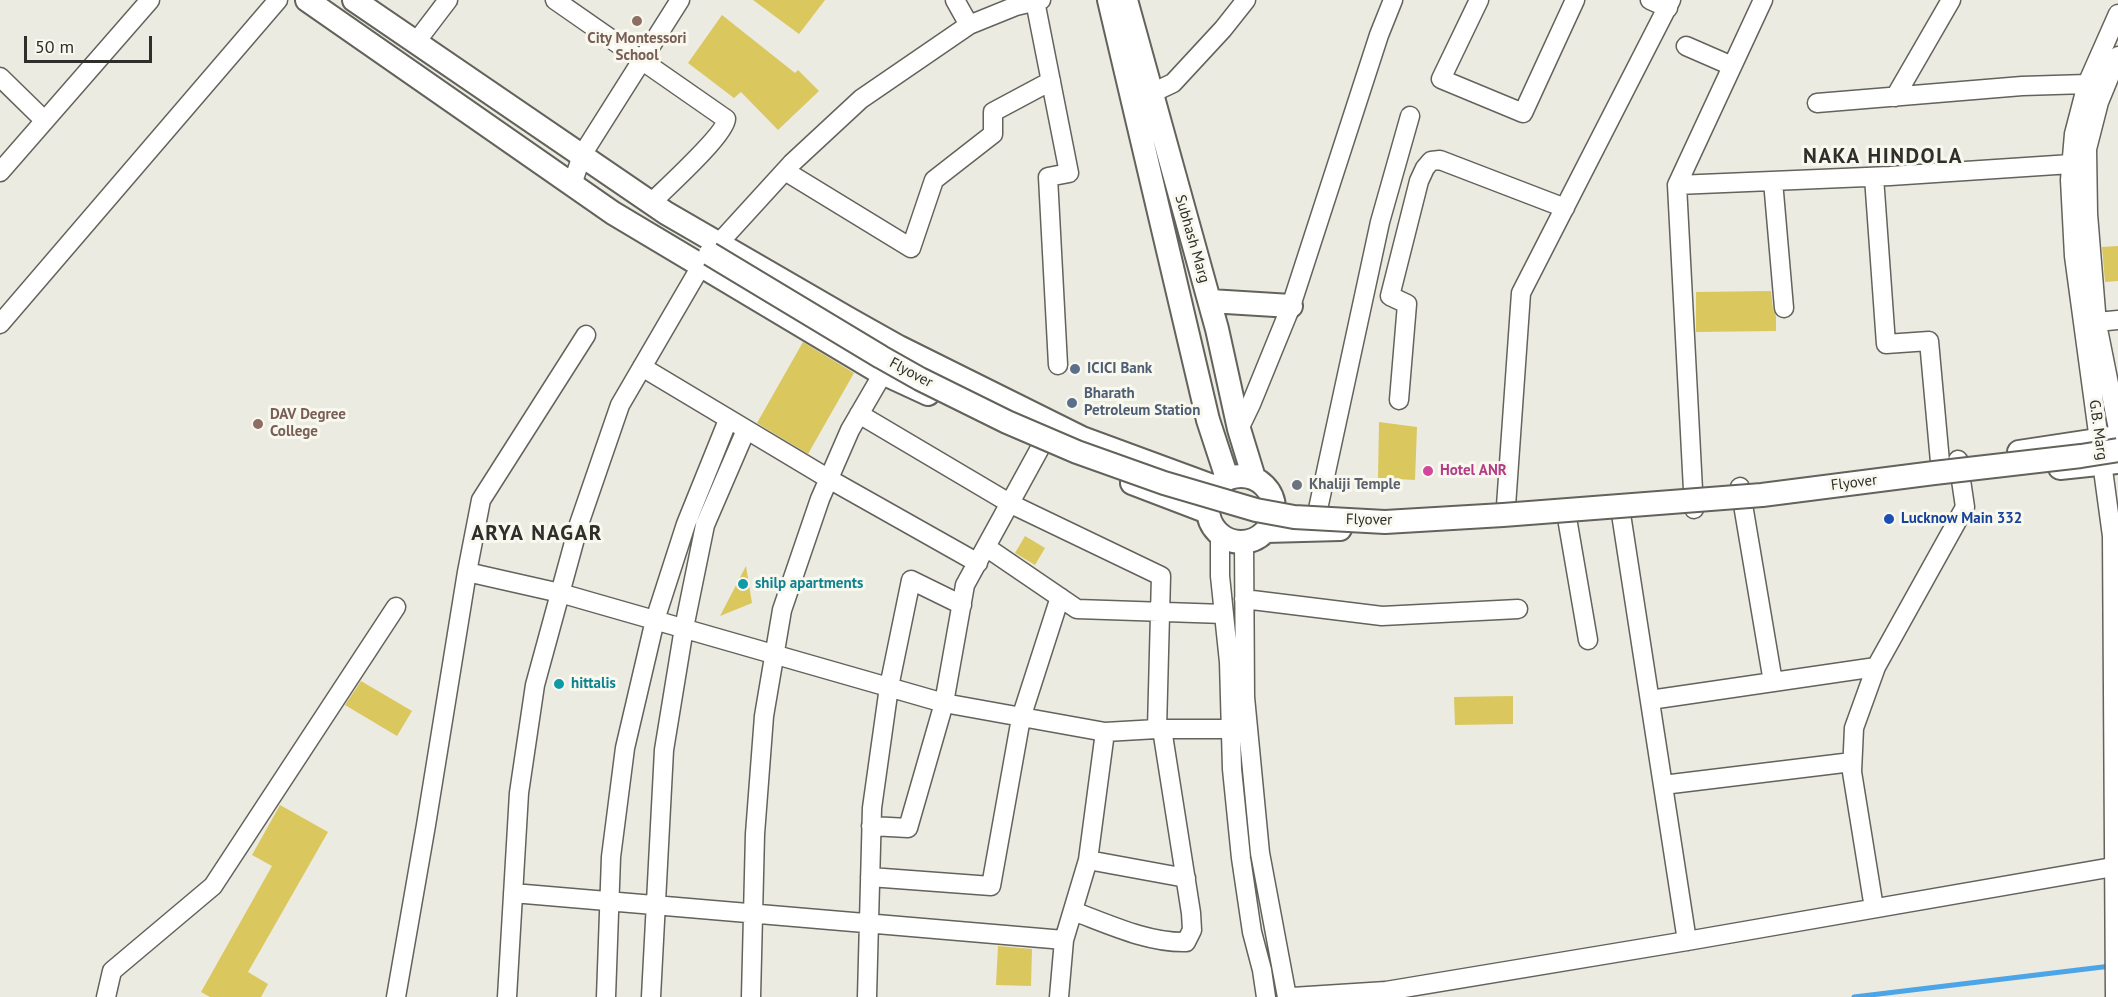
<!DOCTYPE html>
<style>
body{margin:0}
#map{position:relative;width:2118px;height:997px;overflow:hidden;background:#ecebe2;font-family:"PT Sans",sans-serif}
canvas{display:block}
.scale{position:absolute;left:24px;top:36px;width:128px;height:27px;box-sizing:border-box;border:3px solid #2e2e2a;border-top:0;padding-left:8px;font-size:18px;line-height:21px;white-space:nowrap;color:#2e2e2a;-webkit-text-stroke:4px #f9f8ef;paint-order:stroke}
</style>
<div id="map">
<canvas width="2118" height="997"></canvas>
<div class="scale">50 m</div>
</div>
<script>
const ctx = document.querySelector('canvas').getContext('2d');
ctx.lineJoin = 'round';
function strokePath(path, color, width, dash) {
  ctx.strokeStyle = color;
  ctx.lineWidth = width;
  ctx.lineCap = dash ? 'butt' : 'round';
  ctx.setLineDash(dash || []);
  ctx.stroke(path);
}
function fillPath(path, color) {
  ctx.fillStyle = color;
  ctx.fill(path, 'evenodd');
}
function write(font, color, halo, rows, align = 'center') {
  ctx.font = font + ' "PT Sans",sans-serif';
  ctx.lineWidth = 6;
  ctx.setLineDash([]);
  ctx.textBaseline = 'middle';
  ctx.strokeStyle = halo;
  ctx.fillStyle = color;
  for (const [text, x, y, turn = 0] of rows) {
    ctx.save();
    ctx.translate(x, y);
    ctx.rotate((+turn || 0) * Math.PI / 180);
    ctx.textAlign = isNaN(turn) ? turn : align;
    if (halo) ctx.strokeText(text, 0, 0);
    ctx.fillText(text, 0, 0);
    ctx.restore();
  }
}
strokePath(new Path2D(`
 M 1854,997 L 2111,966`), '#4ba5e6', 5);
fillPath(new Path2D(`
 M 753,0 L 825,0 L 799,34 Z
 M 722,15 L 795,73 L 798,70 L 819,91 L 778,130 L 741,92 L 734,98 L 688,63 Z
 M 2118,246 L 2118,281 L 2105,282 L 2102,247 Z
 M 1771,291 L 1773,309 L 1776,316 L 1776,331 L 1696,332 L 1696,292 Z
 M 803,342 L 854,373 L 808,454 L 757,423 Z
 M 1379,422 L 1417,427 L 1415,480 L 1378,478 Z
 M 1025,536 L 1045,548 L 1035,565 L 1015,553 Z
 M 746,566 L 752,603 L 720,616 Z
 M 361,681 L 412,711 L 397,736 L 345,705 Z
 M 1513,696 L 1513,724 L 1455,725 L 1454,697 Z
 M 280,805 L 328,832 L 248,972 L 268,984 L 261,997 L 210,997 L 201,992 L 272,866 L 252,855 Z
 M 998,946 L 1032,949 L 1031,986 L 996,985 Z`), '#dac75d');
const minor = new Path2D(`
 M 555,0 L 726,119 C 726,134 665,189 651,203
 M 955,0 L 969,25
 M 1479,0 L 1441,79 L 1523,113 L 1575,0
 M 1650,0 L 1668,8
 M 1035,1 L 1069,173 L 1048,177 L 1058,365
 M 416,42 L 448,0
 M 1686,46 L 1732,66
 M 2118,56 L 2099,102 L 2087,149 L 2088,214 L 2097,324 L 2118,429
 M 0,77 L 44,120
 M 1152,93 L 1173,83 L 1223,29 L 1246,0
 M 1895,97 L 1951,0
 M 1817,103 L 2022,86 L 2087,84 L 2096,87
 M 785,171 L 911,248 L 934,180 L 993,134 L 993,112 L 1051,81
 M 0,172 L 150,0
 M 1874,177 L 1886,344 L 1929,341 L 1940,462
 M 1773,181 L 1784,308
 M 572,185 L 582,155 L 680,0
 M 1677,185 L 1890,176 L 2071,164
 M 719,243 L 792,163 L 861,99 L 969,25 L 1016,6 L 1041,0
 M 2097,322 L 2118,320
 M 0,324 L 278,0
 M 642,367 L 829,479 L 978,563
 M 1399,400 L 1407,304 L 1390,296 L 1419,181 L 1425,168 L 1431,161 L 1440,160 L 1565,208
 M 859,414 L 1011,504 L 1161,576 L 1157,729
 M 1239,429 L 1251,404 L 1291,306 L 1379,35 L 1393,0
 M 1740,487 L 1773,682
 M 1506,506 L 1521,293 L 1671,0
 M 1318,509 L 1380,222 L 1410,116
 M 1694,509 L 1677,185 L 1763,0
 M 1621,514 L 1687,941
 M 1567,518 L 1588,640
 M 1220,535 L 1220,576 L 1229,662 L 1232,769 L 1241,858 L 1252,932 L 1262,970 L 1266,997
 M 1244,542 L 1245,697 L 1260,853 L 1287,997
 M 986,547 L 1077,609 L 1224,614
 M 467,572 L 560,593 L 944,703 L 1105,732 L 1157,729 L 1231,729
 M 1244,599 L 1382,616 L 1518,609
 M 1650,700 L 1876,667
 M 1663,785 L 1852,762
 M 871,826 L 908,828 L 944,703 L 965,585 L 1051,428
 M 1088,860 L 1186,878
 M 870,877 L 991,886 L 1021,718 L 1060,597
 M 513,893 L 1064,940
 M 1874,908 L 1852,772 L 1854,728 L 1876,667 L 1965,507 L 1958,460
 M 1073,911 C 1108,924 1148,943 1186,942 L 1192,930 L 1191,913 L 1162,729
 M 106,997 L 112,971 L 213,886 L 396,607
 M 396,997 L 426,825 L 467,572 L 481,500 L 586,335
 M 507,997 L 519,793 L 535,685 L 579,524 L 620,405 L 701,266
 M 606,997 L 611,857 L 625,748 L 655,620 L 686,524 L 728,420
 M 651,997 L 664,750 L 684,628 L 705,525 L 746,430
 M 751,997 L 755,834 L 764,716 L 782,610 L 820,499 L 850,430 L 889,363
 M 867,997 L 872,808 L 889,687 L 911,580 L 962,605
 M 1059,997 L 1064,940 L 1088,860 L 1105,732
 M 1292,997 L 1386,991 L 1687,941 L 2118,866
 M 2115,997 L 2112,536 L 2074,256 L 2070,180 L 2074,134 L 2087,84 L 2118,14`);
const major = new Path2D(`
 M 307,0 L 613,213 L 876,370 L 928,394
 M 354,0 L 666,213 L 849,319 L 899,347 L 1082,438 L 1215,487
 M 1109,0 L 1208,420 L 1227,478
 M 1126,0 L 1217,329 L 1239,429 L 1254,478
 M 1210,301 L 1291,306
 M 2019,452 L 2118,437
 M 2060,468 L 2118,462
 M1208 509a33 33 0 1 1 66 0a33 33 0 1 1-66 0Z
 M 1132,483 L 1208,512
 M 1266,531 L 1340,529`);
strokePath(minor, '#63625b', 21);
strokePath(major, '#63625b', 26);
strokePath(minor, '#fff', 18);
strokePath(major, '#fff', 22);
const majorBridge = new Path2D(`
 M 710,254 L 881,357 L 920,379 L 1007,422 L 1077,452 L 1164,483 L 1256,510 L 1294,517 L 1385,522 L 1503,515 L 1762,495 L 1934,473 L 2081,456 L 2118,450`);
strokePath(majorBridge, '#63625b', 26, []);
strokePath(majorBridge, '#fff', 22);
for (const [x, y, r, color] of [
 [637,21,6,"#8d6e63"],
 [1075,369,6,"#5c6f8a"],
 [1072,403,6,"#5c6f8a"],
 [258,424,6,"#8d6e63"],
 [1428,471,6,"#d1479c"],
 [1297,485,6,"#6b7280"],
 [1889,519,6,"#1a4fb4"],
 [743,584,6,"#0f9aa8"],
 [559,684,6,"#0f9aa8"]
]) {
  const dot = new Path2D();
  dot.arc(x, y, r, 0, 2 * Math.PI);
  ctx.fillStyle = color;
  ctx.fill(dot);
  strokePath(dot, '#f9f8ef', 2);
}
write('bold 15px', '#785e54', '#f9f8ef', [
 ["City Montessori",637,39],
 ["School",637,56],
 ["DAV Degree",270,415,"left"],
 ["College",270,432,"left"]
]);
write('15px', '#2e2e2a', '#f9f8ef', [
 ["Subhash Marg",1192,239,74],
 ["Flyover",911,373,28],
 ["G.B. Marg",2098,430,82],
 ["Flyover",1854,483,-7],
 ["Flyover",1369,520,1]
]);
write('bold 15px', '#4e5e75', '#f9f8ef', [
 ["ICICI Bank",1087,369],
 ["Bharath",1084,394],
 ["Petroleum Station",1084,411]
], 'left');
write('bold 15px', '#b23c85', '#f9f8ef', [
 ["Hotel ANR",1440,471]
], 'left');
write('bold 15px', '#5b616d', '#f9f8ef', [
 ["Khaliji Temple",1309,485]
], 'left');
write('bold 15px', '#164399', '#f9f8ef', [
 ["Lucknow Main 332",1901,519]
], 'left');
write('bold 15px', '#0d838f', '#f9f8ef', [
 ["shilp apartments",755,584],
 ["hittalis",571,684]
], 'left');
ctx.letterSpacing = '1.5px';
write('bold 21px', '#2e2e2a', '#f9f8ef', [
 ["NAKA HINDOLA",1883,157],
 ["ARYA NAGAR",537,534]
]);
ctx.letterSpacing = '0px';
</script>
